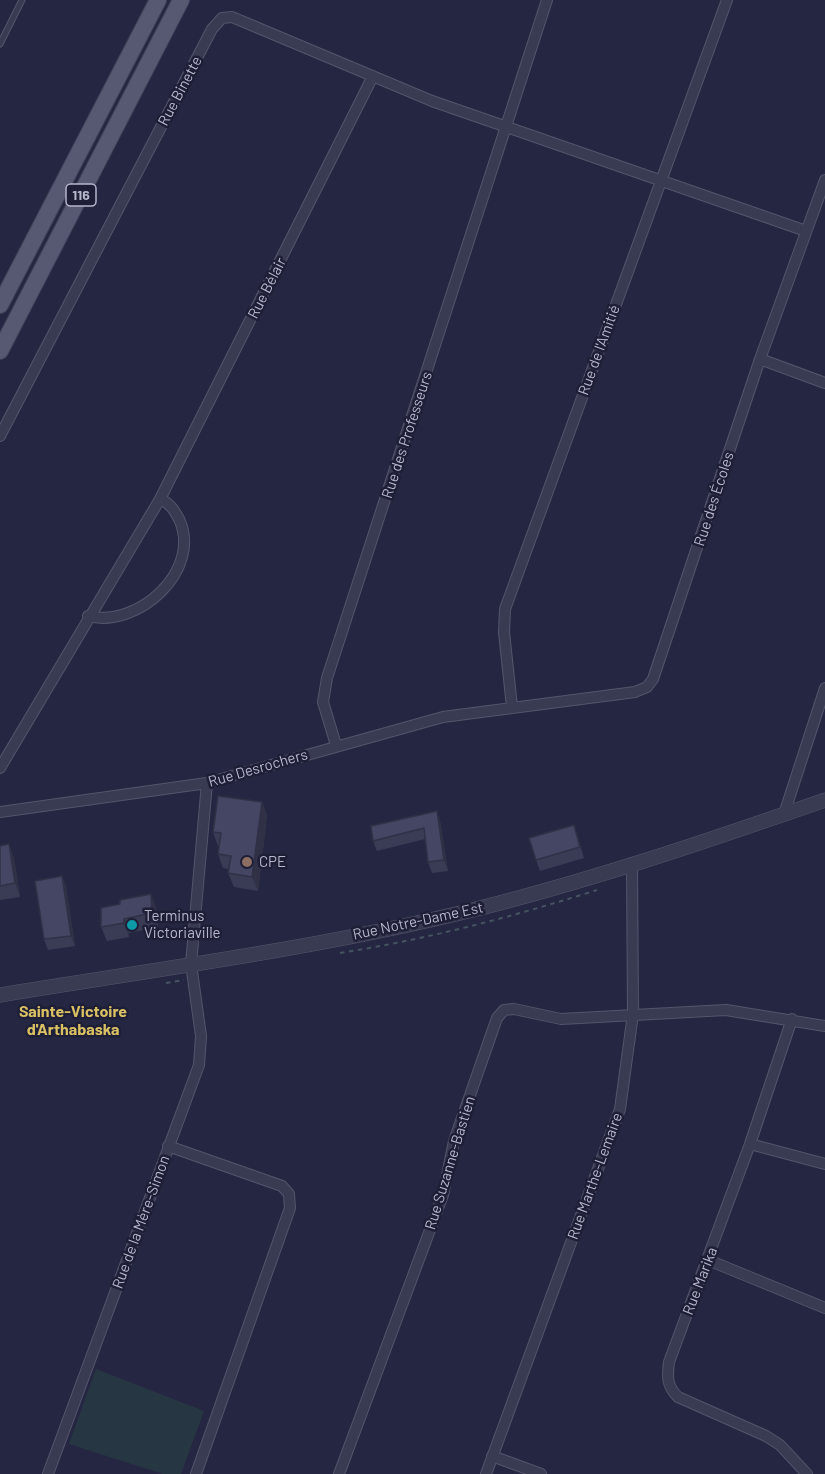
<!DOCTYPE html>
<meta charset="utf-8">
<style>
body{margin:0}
canvas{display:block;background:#252742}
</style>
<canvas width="825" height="1474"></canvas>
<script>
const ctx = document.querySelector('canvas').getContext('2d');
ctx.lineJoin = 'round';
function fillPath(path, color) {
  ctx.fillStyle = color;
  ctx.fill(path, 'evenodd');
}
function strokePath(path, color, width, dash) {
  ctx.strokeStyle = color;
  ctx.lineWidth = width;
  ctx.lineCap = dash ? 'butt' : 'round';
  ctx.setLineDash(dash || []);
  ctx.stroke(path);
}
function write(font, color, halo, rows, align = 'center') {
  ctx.font = font + ' Barlow,sans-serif';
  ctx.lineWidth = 5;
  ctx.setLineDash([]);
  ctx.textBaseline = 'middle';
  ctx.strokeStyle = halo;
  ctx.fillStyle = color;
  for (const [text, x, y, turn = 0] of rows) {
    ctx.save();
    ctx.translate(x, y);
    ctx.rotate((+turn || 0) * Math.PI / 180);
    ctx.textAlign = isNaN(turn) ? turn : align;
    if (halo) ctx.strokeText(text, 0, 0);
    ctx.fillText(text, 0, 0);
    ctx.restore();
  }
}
fillPath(new Path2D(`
 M 96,1369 L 204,1411 L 181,1474 L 163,1474 L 69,1444 Z`), '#273643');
const service = new Path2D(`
 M 0,44 L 22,0`);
const minor = new Path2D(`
 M 760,359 L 825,383
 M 0,436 L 212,29 L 222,18 L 232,17 L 432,101 L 806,231
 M 88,616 C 138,629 203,570 179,519 C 174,510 170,503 160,499
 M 512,707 L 504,632 L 505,609 L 727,0
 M 336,745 L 323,702 L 327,678 L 547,0
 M 0,768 L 160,499 L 373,76
 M 0,812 L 207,783 L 443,717 L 635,692 L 647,687 L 653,679 L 760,359 L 825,180
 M 784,814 L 825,688
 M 792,1019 L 750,1144 L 669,1362 C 667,1378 667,1386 678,1397 L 766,1436 L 780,1445 L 807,1474
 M 750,1144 L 825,1164
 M 168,1146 L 282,1186 L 289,1194 L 290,1208 L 196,1474
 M 708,1260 L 825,1308
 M 492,1456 L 541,1474
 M 48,1474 L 199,1065 L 201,1036 L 191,964 L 207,783
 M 339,1474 L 443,1195 L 454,1141 L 497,1018 L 504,1010 L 514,1009 L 561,1019 L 726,1010 L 825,1026
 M 486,1474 L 620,1109 L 633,1014 L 632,863`);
const tertiary = new Path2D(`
 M 0,995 C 152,970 306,950 456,914 C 581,884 704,842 825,800`);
const primary = new Path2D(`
 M 0,305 L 158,0
 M 0,351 L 181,0`);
strokePath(service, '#54556c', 7);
strokePath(minor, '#54556c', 12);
strokePath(tertiary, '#54556c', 15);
strokePath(primary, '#404158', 18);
strokePath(new Path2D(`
 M 340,953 C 428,939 512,917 597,890
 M 166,983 L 184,980`), '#455360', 2, [4.5, 4.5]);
strokePath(service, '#393b52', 5);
strokePath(minor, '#393b52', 10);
strokePath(tertiary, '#393b52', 14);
strokePath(primary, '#575972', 16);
fillPath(new Path2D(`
 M 262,802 L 267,816 L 258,891 L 234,887 L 228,873 L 229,869 L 223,868 L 218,854 L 219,846 L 218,846 L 213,832 Z
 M 440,821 L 448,871 L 432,873 L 428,862 L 425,839 L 377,851 L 373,841 Z
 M 574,825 L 584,858 L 540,871 L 536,860 Z
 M 0,846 L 14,858 L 20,897 L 0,900 Z
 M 62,876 L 66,887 L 75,946 L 48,950 L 44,939 Z
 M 120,904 L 156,908 L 158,927 L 129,933 L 129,937 L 107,941 L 101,927 Z`), '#3a3c56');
fillPath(new Path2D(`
 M 262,802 L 267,816 L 258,891 L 252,877 Z
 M 437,811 L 440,821 L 448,871 L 444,860 Z
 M 9,844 L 14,858 L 20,897 L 15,883 Z
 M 62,876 L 66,887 L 75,946 L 71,936 Z
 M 151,894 L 156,908 L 158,927 L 152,913 Z
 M 124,919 L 129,933 L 129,937 L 124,923 Z`), '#303146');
const building = new Path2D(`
 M 218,796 L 262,802 L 252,877 L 228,873 L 231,856 L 218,854 L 221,833 L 213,832 Z
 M 437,811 L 444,860 L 428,862 L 424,828 L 373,841 L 371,826 Z
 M 574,825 L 580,847 L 536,860 L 529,838 Z
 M 9,844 L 15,883 L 0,886 L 0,846 Z
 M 62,876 L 71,936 L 44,939 L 35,881 Z
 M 151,894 L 152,913 L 124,919 L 124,923 L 101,927 L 101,908 L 120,904 L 120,900 Z`);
fillPath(building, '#444664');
strokePath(building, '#303146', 1.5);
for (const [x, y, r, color] of [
 [247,862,6,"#8d6e63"],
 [132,925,6,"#0f9aa8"]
]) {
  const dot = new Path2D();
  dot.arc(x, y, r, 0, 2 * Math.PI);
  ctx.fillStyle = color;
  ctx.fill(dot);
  strokePath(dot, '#1e1f37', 2);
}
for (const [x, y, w] of [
 [81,195,30]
]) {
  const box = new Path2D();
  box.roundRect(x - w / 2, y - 11, w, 22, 4.5);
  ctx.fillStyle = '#1e1f37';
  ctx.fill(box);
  strokePath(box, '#b6b7cc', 1.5);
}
write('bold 14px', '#b6b7cc', null, [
 ["116",81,195]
]);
write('15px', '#b6b7cc', '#1e1f37', [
 ["Rue Binette",180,91,-62],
 ["Rue Bélair",267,288,-63],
 ["Rue de l'Amitié",599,350,-70],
 ["Rue des Professeurs",407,435,-72],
 ["Rue des Écoles",714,499,-72],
 ["Rue Desrochers",258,768,-16],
 ["Rue Notre-Dame Est",418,921,-12],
 ["Rue Suzanne-Bastien",450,1163,-73],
 ["Rue Marthe-Lemaire",595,1176,-70],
 ["Rue de la Mère-Simon",141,1222,-70],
 ["Rue Marika",700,1281,-69]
]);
write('15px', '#b6b7cc', '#1e1f37', [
 ["CPE",259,862],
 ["Terminus",144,916],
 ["Victoriaville",144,933]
], 'left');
write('bold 16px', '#dac163', '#1e1f37', [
 ["Sainte-Victoire",73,1012],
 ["d'Arthabaska",73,1030]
]);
</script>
